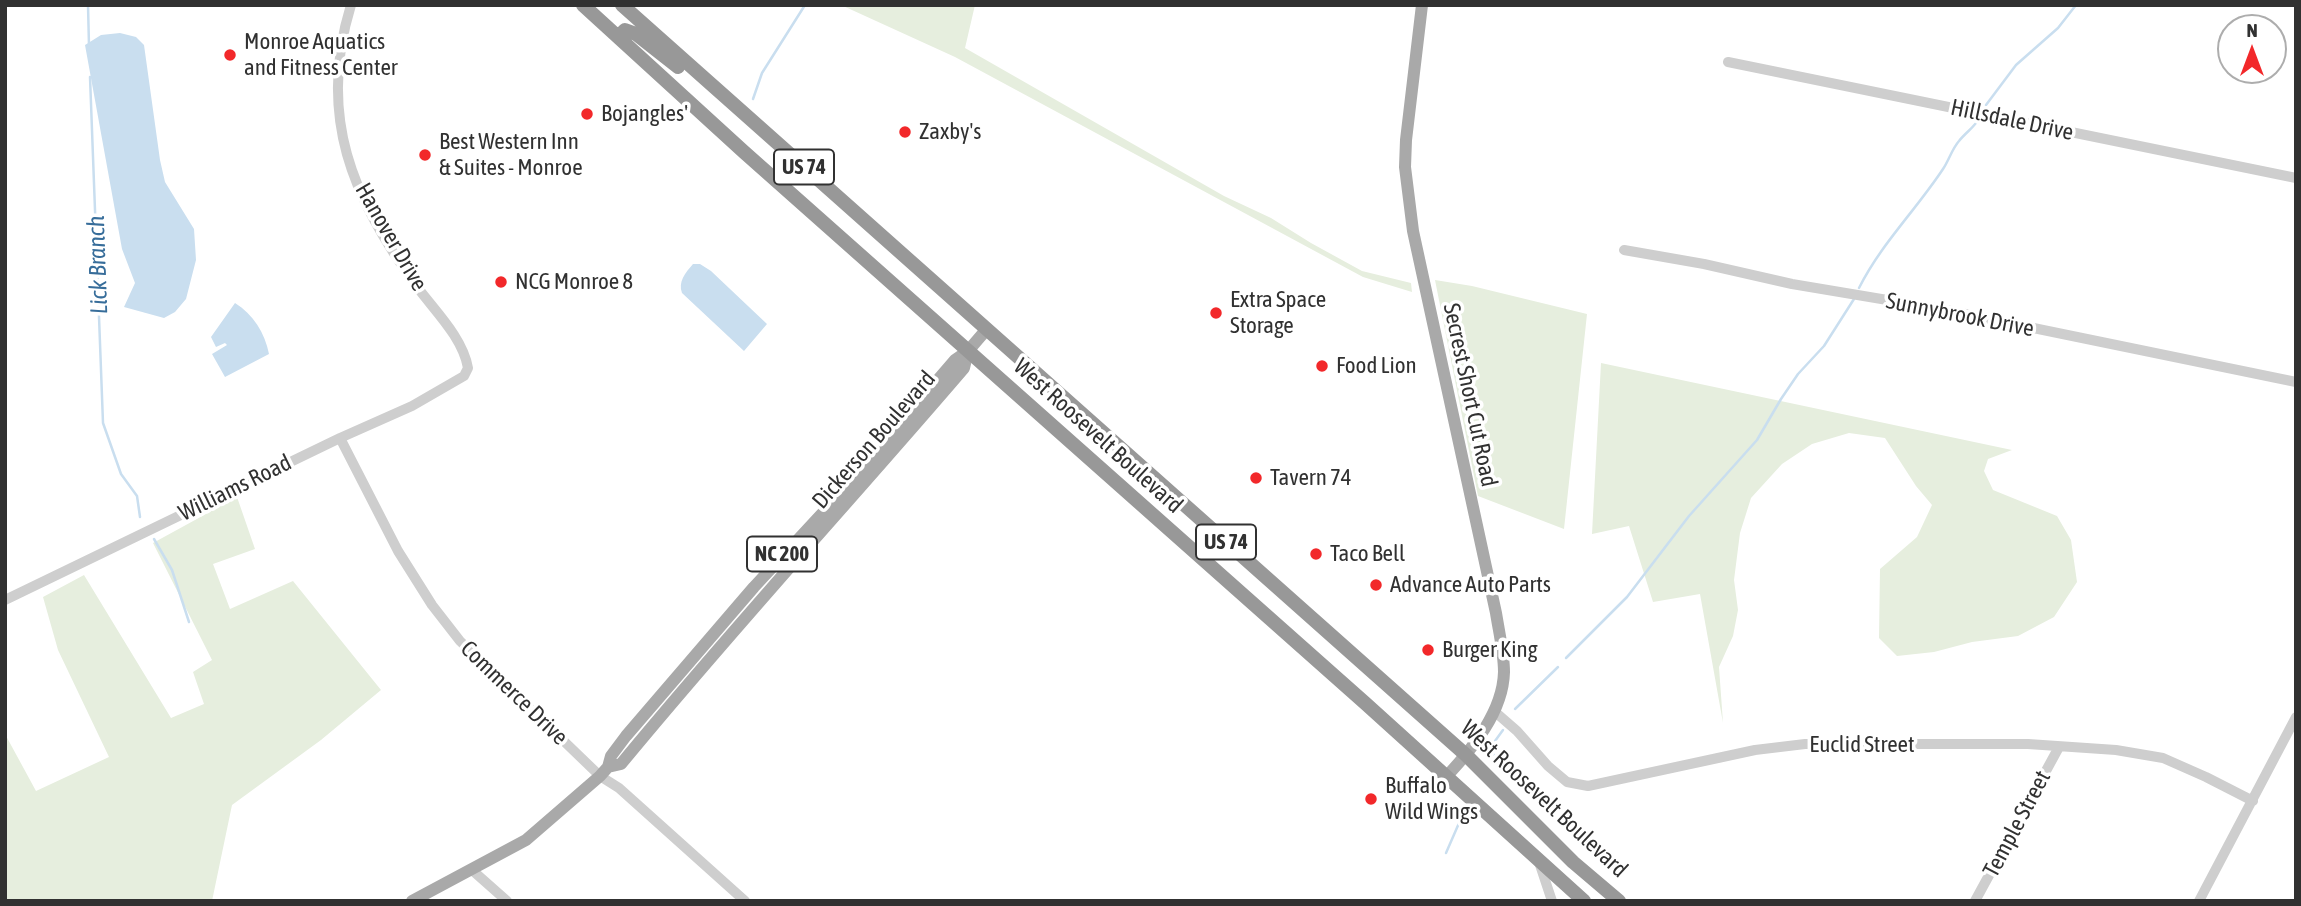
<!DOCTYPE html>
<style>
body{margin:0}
#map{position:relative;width:2301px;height:906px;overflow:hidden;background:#fff;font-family:"Asap Condensed",sans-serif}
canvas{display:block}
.frame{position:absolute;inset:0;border:7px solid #313131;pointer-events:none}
.north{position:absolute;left:2217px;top:14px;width:70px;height:70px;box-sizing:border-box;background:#fff;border:2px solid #adadad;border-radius:50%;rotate:0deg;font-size:19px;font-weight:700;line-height:28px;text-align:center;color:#313131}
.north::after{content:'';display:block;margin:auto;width:24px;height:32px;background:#f2282a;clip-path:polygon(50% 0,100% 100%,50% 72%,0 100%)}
</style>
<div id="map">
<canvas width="2301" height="906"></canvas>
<div class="frame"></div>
<div class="north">N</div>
</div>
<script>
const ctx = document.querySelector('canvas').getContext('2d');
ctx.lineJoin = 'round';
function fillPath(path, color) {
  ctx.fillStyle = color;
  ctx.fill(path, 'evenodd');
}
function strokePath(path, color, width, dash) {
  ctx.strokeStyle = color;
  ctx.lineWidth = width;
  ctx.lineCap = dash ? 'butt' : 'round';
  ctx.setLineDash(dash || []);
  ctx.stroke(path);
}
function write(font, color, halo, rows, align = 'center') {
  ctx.font = font + ' "Asap Condensed",sans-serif';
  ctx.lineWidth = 7;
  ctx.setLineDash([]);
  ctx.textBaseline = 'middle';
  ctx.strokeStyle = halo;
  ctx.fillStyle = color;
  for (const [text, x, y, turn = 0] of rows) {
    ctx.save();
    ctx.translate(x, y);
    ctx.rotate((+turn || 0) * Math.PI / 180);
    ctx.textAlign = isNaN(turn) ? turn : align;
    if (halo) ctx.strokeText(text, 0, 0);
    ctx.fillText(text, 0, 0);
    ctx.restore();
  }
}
fillPath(new Path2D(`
 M 841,5 L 975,5 L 965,48 L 1224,196 L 1271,218 L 1311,243 L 1362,271 L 1411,283 L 1412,292 L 1363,277 L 955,57 Z
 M 1435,280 L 1472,286 L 1587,314 L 1564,529 L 1478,496 Z
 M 1601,363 L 2012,450 L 1988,459 L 1984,471 L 1993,490 L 2057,516 L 2071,540 L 2077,582 L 2054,617 L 2018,636 L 1972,642 L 1934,652 L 1897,656 L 1879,638 L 1880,569 L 1917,537 L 1932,505 L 1916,486 L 1885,438 L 1849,433 L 1812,444 L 1782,464 L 1751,498 L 1740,533 L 1734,580 L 1738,610 L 1733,636 L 1719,667 L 1723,723 L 1700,594 L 1653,602 L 1629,526 L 1592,534 Z
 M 237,497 L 255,549 L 213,564 L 230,609 L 293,581 L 381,690 L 321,740 L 232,805 L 212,901 L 5,901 L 5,734 L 36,791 L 109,757 L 58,650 L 43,597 L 84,575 L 171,718 L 204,704 L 193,672 L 212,660 L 153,543 Z`), '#e6eede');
fillPath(new Path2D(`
 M 120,33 L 136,37 L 144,45 L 160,160 L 165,182 L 194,229 L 196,260 L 186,299 L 175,312 L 164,318 L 124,307 L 135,283 L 122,249 L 85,45 L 101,35 Z
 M 693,264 L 700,264 L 711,271 L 767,324 L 744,351 L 682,293 C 678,282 685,273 693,264 Z
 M 235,303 C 253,314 265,333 269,354 L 225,377 L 212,354 L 227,345 L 225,343 L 216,347 L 211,337 Z`), '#c9deef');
strokePath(new Path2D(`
 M 88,5 L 89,46
 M 90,77 L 103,423 L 121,474 L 137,496 L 140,517
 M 753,99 L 762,73 L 805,5
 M 1986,105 L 2016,65 L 2058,28 L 2076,5
 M 1859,288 C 1881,244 1916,210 1943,169 C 1949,160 1952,149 1959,141 C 1966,132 1975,127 1980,117
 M 154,539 L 172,570 L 189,622
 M 1566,658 L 1627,597 L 1689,516 L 1757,440 L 1781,399 L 1798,374 L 1824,346 L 1854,299
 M 1515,709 L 1558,667
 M 1493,761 L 1495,741 L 1503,730
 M 1446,853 L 1466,807`), '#c9deef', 2.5);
strokePath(new Path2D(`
 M 1728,62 L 2296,178
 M 1624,250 L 1704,264 L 1792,284 L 1941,309 L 2296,382
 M 340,438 L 398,551 L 432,605 L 460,641 L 600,776 L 619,788 L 745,901
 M 5,600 L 340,438 L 412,406 L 464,376 L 468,368 C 463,338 435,311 418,288 C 352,199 317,115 351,5
 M 1494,711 L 1517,731 L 1548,766 L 1567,782 L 1588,786 L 1755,750 L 1805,744 L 2028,744 L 2116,750 L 2163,758 L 2206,777 L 2253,801
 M 1539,862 L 1552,901
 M 472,870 L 507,901
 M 1975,901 L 2059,747
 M 2199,901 L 2296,717`), '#cecece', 10);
strokePath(new Path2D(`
 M 1422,5 L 1406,140 L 1405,167 L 1413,231 L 1496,613 C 1499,632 1504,653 1504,672 C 1503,712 1472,749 1447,776
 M 608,767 L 621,764 C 732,629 851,500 964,368 L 968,351
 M 412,901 L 526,840 L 600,776 L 608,767 L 611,756 L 626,736 L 754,587 L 830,505 L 955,360 L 968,351 L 986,330`), '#a9a9a9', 12);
strokePath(new Path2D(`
 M 583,5 L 744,152 L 1365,703 L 1584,901
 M 622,5 L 1466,755 L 1573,862 L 1619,901
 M 618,37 L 625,30 L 636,34 L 678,67`), '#989898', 14);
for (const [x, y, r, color] of [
 [230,55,7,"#f2282a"],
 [587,114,7,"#f2282a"],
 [905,132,7,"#f2282a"],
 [425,155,7,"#f2282a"],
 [501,282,7,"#f2282a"],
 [1216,313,7,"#f2282a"],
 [1322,366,7,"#f2282a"],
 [1256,478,7,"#f2282a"],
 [1316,554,7,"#f2282a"],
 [1376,585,7,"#f2282a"],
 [1428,650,7,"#f2282a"],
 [1371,799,7,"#f2282a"]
]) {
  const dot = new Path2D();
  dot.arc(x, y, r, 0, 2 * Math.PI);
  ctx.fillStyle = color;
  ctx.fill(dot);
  strokePath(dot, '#fff', 2.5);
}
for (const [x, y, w] of [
 [804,167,60],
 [1226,542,60],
 [782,554,70]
]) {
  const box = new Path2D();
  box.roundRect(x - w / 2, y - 17.5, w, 35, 5);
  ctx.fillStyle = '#fff';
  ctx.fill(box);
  strokePath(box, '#313131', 2);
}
write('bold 21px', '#313131', null, [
 ["US 74",804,167],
 ["US 74",1226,542],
 ["NC 200",782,554]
]);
write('23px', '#313131', '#fff', [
 ["Monroe Aquatics",244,42],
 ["and Fitness Center",244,68],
 ["Bojangles'",601,114],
 ["Zaxby's",919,132],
 ["Best Western Inn",439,142],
 ["& Suites - Monroe",439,168],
 ["NCG Monroe 8",515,282],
 ["Extra Space",1230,300],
 ["Storage",1230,326],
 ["Food Lion",1336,366],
 ["Tavern 74",1270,478],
 ["Taco Bell",1330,554],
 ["Advance Auto Parts",1390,585],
 ["Burger King",1442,650],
 ["Buffalo",1385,786],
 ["Wild Wings",1385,812]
], 'left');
write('23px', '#313131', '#fff', [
 ["Hillsdale Drive",2012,120,12],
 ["Hanover Drive",391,237,60],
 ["Sunnybrook Drive",1960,315,11],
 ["Secrest Short Cut Road",1470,395,78],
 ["West Roosevelt Boulevard",1098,436,42],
 ["Dickerson Boulevard",874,440,-49],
 ["Williams Road",235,488,-26],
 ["Commerce Drive",514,693,44],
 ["Euclid Street",1862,745],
 ["West Roosevelt Boulevard",1544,799,43],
 ["Temple Street",2017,824,-62]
]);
write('italic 24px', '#376d9a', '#fff', [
 ["Lick Branch",98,265,-92]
]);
</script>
